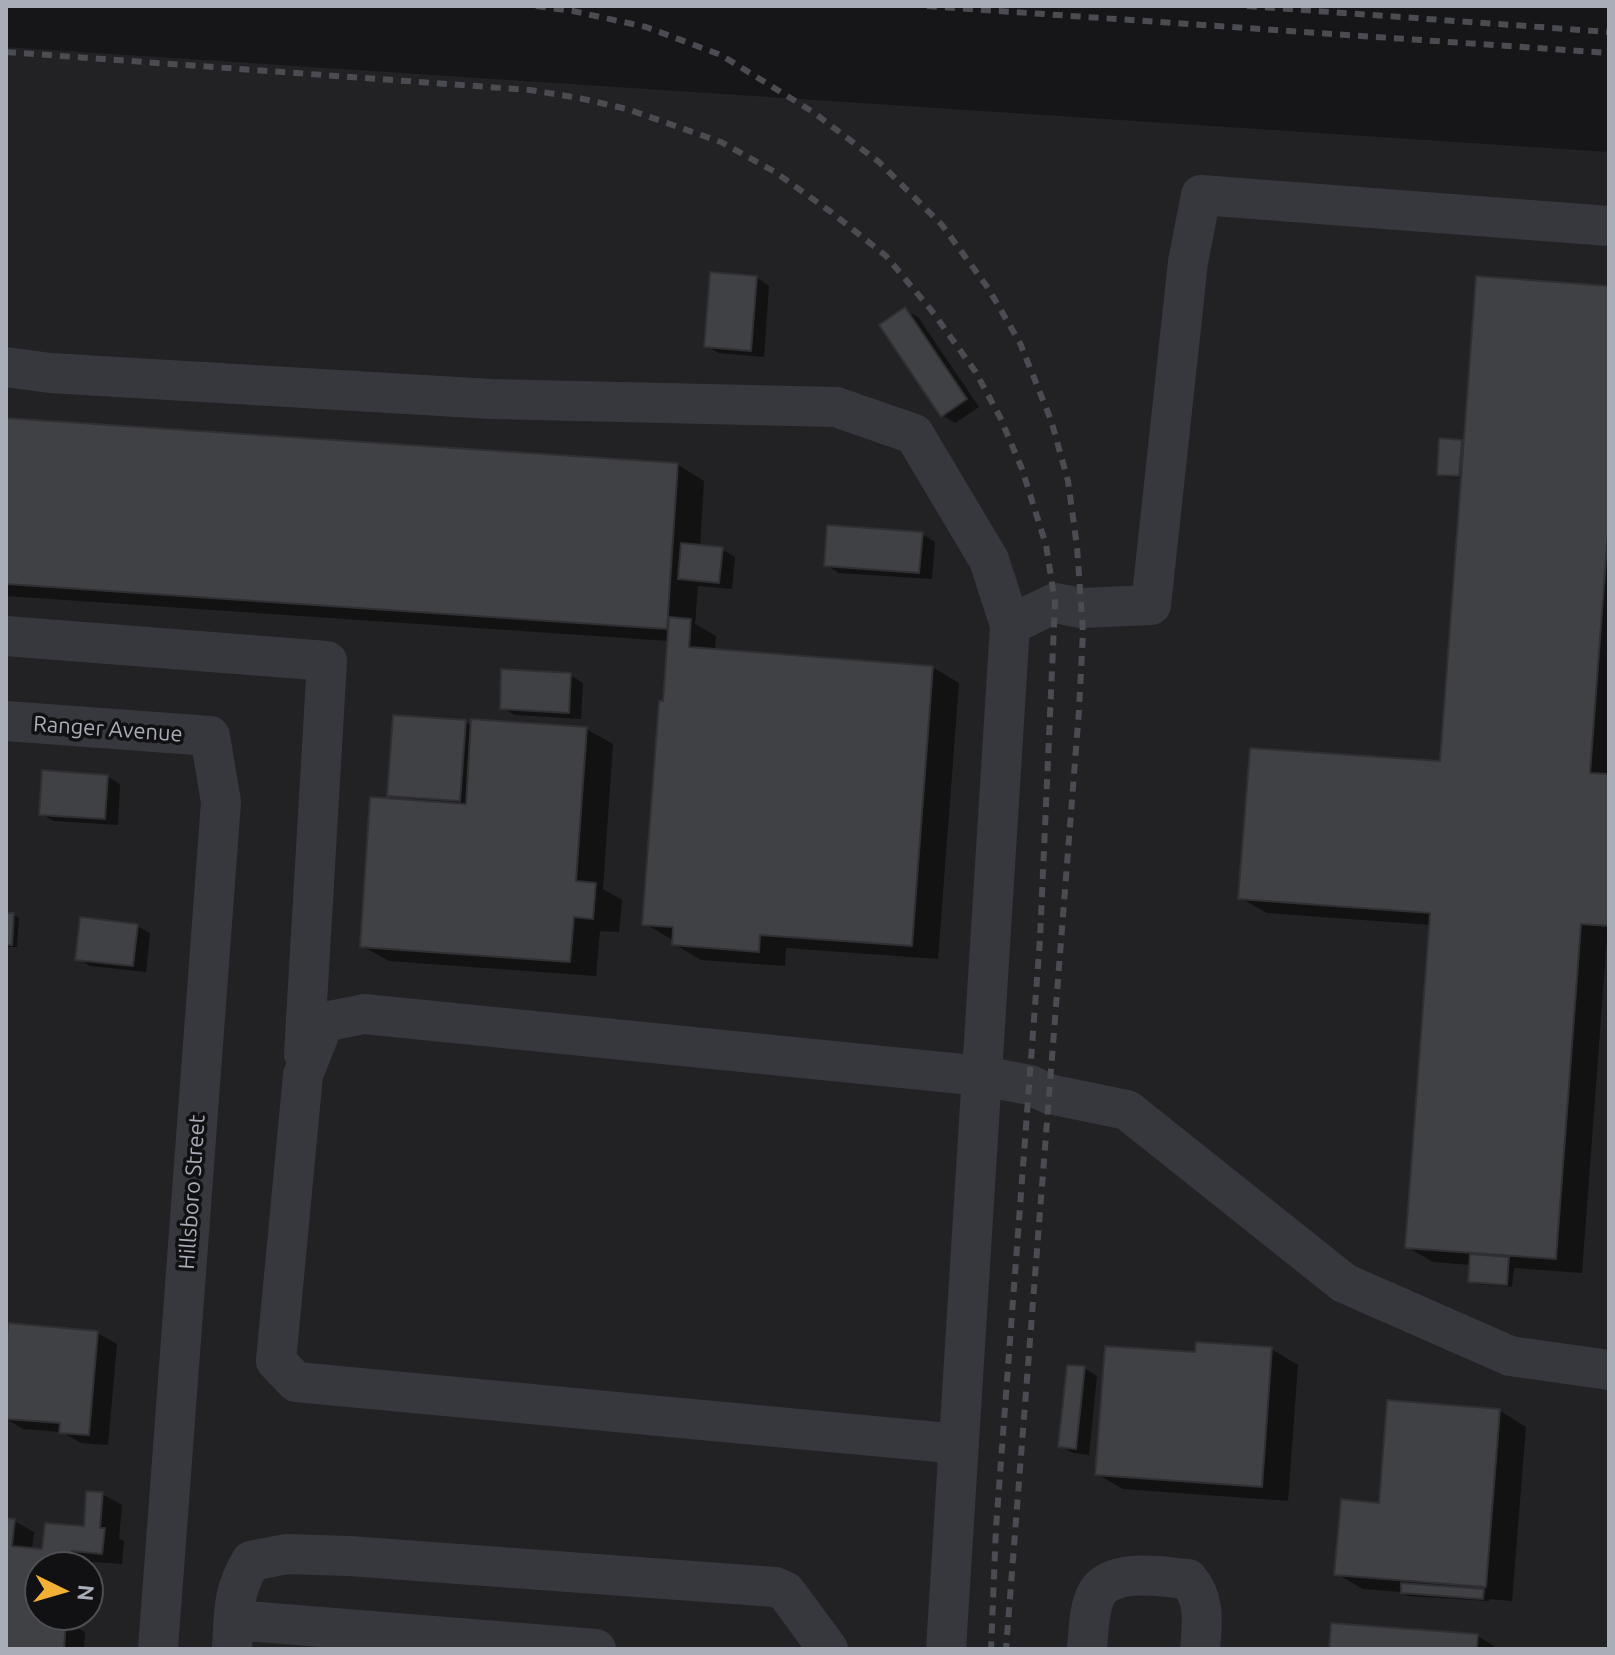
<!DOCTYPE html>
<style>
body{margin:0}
#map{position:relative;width:1615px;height:1655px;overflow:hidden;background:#161618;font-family:Ubuntu,sans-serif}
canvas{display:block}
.frame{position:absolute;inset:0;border:8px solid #a8adb8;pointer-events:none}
.north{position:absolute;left:24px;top:1551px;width:80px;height:80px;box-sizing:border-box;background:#111113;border:2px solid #4d4f55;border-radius:50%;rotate:95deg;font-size:22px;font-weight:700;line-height:32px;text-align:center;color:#a8adb8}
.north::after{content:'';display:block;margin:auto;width:28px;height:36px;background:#f2b134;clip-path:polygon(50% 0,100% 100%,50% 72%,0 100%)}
</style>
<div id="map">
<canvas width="1615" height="1655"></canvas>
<div class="frame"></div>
<div class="north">N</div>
</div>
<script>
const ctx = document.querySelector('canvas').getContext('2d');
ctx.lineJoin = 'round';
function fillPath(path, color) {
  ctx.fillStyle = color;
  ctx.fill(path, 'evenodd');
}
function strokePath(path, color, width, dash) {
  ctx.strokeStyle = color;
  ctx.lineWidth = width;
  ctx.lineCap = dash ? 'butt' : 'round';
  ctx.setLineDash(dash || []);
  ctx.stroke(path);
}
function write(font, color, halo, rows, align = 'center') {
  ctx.font = font + ' Ubuntu,sans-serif';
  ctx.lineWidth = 7;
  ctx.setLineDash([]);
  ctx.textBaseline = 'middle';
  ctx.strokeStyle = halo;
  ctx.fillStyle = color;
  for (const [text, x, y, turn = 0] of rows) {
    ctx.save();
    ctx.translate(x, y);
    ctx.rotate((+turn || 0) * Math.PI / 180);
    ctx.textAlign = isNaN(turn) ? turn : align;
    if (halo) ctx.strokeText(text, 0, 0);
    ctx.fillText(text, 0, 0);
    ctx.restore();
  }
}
fillPath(new Path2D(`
 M 6,47 L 1609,152 L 1609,1649 L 6,1649 ZM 40,1567 L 88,1567 L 88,1615 L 40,1615 Z`), '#222225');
fillPath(new Path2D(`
 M 757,278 L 769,286 L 764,357 L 719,353 L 706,346 Z
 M 1609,288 L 1609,938 L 1607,938 L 1582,1273 L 1514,1268 L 1512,1287 L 1476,1284 L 1470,1281 L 1471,1265 L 1433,1262 L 1407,1247 L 1431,925 L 1267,913 L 1240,898 L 1442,764 L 1463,478 L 1445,477 L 1439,474 L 1461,441 L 1466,444 Z
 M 905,310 L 918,317 L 979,407 L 955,423 L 942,415 Z
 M 6,420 L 678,465 L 704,481 L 700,547 L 722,549 L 735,557 L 732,589 L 698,586 L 695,624 L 716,636 L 715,651 L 932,667 L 959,683 L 938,959 L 786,948 L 785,966 L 701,960 L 674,944 L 675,940 L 671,939 L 645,924 L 669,641 L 6,596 Z
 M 922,534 L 935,542 L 932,579 L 839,573 L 826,565 Z
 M 570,675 L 583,683 L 581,719 L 515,715 L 502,708 Z
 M 465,722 L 473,726 L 586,729 L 613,744 L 603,889 L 622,900 L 619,932 L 600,931 L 596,976 L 389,961 L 362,946 L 401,802 L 389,794 Z
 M 107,776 L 120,784 L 118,825 L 54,821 L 41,814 Z
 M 6,915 L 13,915 L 19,918 L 17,947 L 6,947 Z
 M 137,926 L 150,933 L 146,972 L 90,966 L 77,958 Z
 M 97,1333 L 117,1344 L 108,1445 L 81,1443 L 61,1432 L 23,1429 L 6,1419 L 6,1376 Z
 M 1271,1349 L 1298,1365 L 1288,1501 L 1123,1489 L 1097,1474 L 1197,1354 Z
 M 1084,1368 L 1097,1376 L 1089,1455 L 1073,1453 L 1060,1446 Z
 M 1500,1411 L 1526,1427 L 1512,1601 L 1489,1599 L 1489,1601 L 1408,1596 L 1402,1592 L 1363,1589 L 1337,1574 L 1381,1505 Z
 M 102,1494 L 122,1505 L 119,1539 L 124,1541 L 122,1564 L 92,1562 L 88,1576 L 88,1567 L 40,1567 L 40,1615 L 77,1615 L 74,1626 L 85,1632 L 84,1649 L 6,1649 L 6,1520 L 14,1521 L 34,1532 L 32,1550 L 44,1551 L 86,1528 Z
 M 1333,1626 L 1478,1636 L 1498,1649 L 1331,1649 Z`), '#0007');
const building = new Path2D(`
 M 710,272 L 757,276 L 751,351 L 704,347 Z
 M 1476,276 L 1609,286 L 1609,518 L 1590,773 L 1609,774 L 1609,926 L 1581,924 L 1556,1259 L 1405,1248 L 1430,913 L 1238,899 L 1250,748 L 1440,761 Z
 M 905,307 L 967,399 L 941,417 L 879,325 Z
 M 6,418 L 678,463 L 667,629 L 6,584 Z
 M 1439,438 L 1462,440 L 1459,476 L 1437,475 Z
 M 827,525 L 923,532 L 919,573 L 824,566 Z
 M 681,543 L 723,547 L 719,583 L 678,579 Z
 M 669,617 L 691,619 L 689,647 L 933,666 L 912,946 L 760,935 L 759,952 L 672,945 L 673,927 L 642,925 L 659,701 L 663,701 Z
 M 501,669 L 571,673 L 569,713 L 500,709 Z
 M 393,715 L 466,720 L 460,801 L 387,796 Z
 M 471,719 L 587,727 L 576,881 L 596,883 L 593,919 L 574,917 L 570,962 L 360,947 L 370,797 L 466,804 Z
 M 42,770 L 108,775 L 105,819 L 39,815 Z
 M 6,913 L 14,913 L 12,945 L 6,945 Z
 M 80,917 L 138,924 L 133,966 L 75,960 Z
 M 1470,1254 L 1509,1257 L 1507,1285 L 1468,1282 Z
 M 8,1323 L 98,1331 L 89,1435 L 59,1433 L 60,1423 L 6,1419 L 6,1350 Z
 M 1196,1342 L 1272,1347 L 1262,1487 L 1095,1475 L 1105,1346 L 1195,1352 Z
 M 1067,1365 L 1085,1366 L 1076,1449 L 1058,1447 Z
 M 1387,1400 L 1500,1409 L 1486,1587 L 1334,1575 L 1341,1499 L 1379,1503 Z
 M 86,1491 L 103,1492 L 100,1528 L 105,1528 L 102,1554 L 72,1551 L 68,1567 L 40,1567 L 40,1615 L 54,1615 L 53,1618 L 66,1619 L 64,1649 L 6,1649 L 6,1518 L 15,1519 L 12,1546 L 42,1549 L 45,1523 L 84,1526 Z
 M 1401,1583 L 1484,1589 L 1483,1599 L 1401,1593 Z
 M 1331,1623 L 1478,1634 L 1477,1649 L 1329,1649 Z`);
fillPath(building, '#404145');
strokePath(building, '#303034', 2);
strokePath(new Path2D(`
 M 6,367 L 50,373 L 491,399 L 836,407 L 914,434 L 989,560 L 1010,625 L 946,1649
 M 1010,625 L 1055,603 L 1081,608 L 1151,605 L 1188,262 L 1201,195 L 1609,226
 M 6,636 L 327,661 L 304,1054
 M 6,721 L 210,736 L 221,802 L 158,1649
 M 959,1444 L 296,1382 L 276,1361 L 303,1075 L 324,1022 L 364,1014 L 982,1076 L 1030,1085 L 1049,1094 L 1127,1110 L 1344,1283 L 1510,1356 L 1609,1370
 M 234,1620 L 596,1649
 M 232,1649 C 234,1613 232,1593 251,1561 L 287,1554 L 349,1556 L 775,1587 L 786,1592 L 828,1649
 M 1087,1649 C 1089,1631 1088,1609 1097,1593 C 1113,1567 1163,1577 1188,1579 C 1206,1600 1202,1624 1200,1649`), '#37383d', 40);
strokePath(new Path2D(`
 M 536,6 L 573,11 L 646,27 L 721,55 L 813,112 L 879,162 L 942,225 L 988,288 L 1020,343 L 1051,420 L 1068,481 L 1077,547 L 1083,632 L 1079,710 L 1006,1649
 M 927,6 L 1609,53
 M 1247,6 L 1609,32
 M 6,52 L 530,90 L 579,98 L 627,109 L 721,142 L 775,172 L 831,212 L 886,256 L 932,311 L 975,371 L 1000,417 L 1022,469 L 1046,545 L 1055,603 L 1040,939 L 996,1528 L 991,1649`), '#4a4c52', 6, [10, 8]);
write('22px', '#a8adb8', '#111113', [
 ["Ranger Avenue",108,729,4],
 ["Hillsboro Street",192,1192,-86]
]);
</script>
